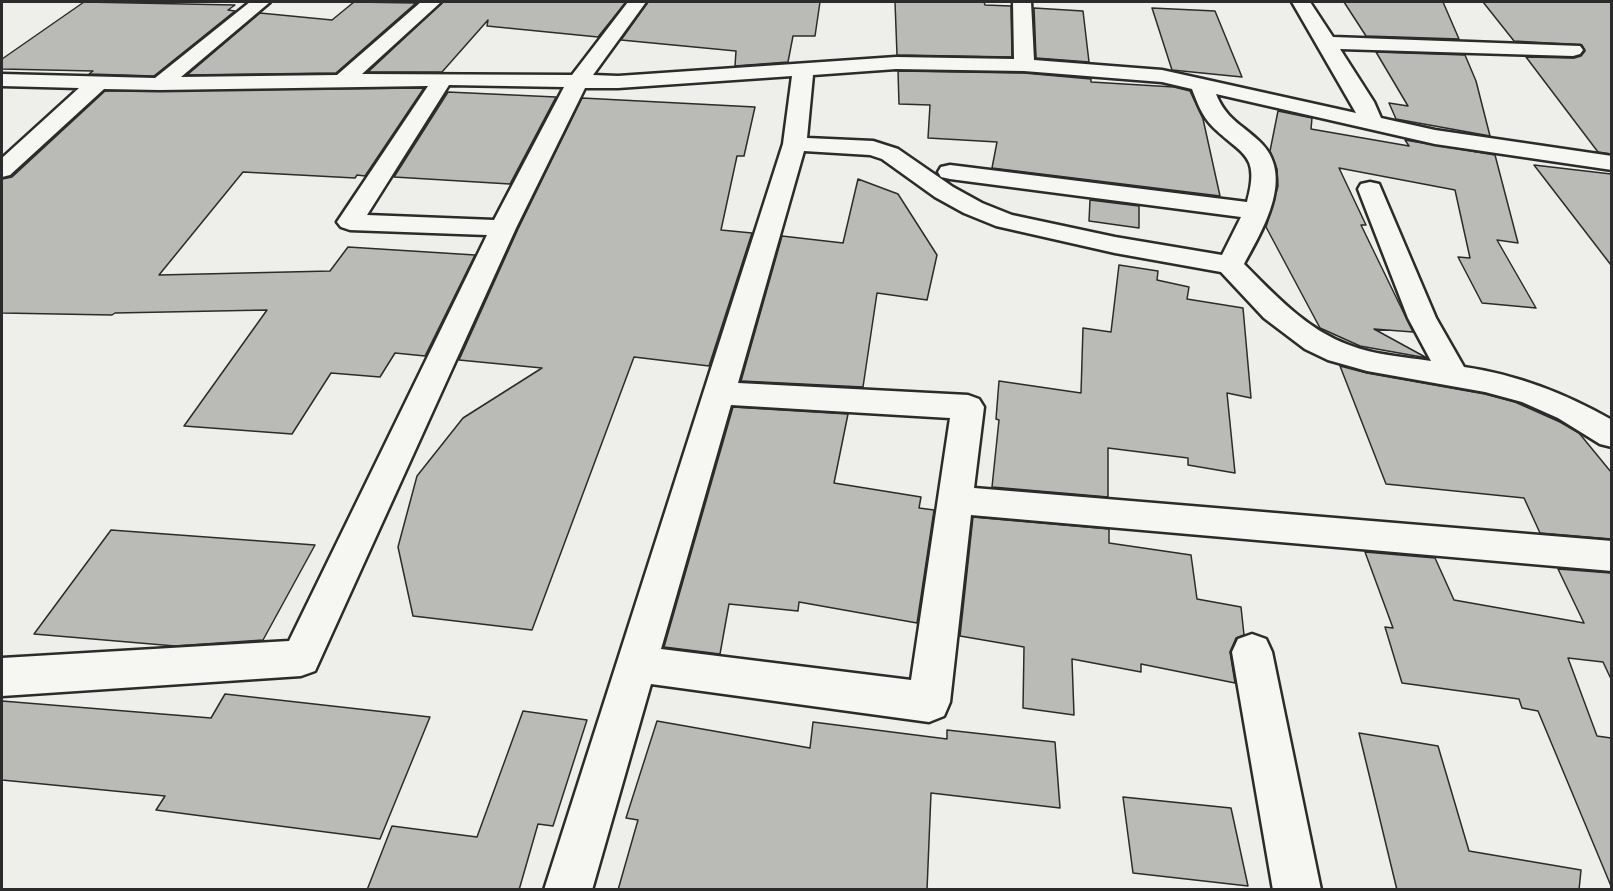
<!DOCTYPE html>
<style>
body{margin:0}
#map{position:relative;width:1613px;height:891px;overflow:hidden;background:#eeeeea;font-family:"Comic Neue",sans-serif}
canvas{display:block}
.frame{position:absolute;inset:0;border:3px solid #2b2b2b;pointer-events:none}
</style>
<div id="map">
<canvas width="1613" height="891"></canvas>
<div class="frame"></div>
</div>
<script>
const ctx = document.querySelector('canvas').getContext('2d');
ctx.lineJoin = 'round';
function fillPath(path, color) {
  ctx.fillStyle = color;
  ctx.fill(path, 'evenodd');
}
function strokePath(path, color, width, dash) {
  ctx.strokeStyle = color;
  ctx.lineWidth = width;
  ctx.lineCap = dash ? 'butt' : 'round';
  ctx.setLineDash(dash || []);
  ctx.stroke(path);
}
const building = new Path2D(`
 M 84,2 L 235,5 L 228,10 L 235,11 L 154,76 L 89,74 L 93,71 L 2,69 L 2,59 Z
 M 354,2 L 416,3 L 336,73 L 187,75 L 260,13 L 332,20 Z
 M 443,2 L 626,2 L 598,37 L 487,26 L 488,20 L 442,72 L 368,72 Z
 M 648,2 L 820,2 L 815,36 L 793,36 L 788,62 L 735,66 L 736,51 L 621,40 Z
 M 895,2 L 984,2 L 985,5 L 1011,6 L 1012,57 L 897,55 Z
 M 1344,2 L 1443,2 L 1459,39 L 1366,36 Z
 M 1483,2 L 1611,2 L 1611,154 L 1598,152 L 1526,57 L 1574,58 L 1581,56 L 1585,51 L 1582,45 L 1514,41 Z
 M 1034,8 L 1083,11 L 1089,62 L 1036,58 Z
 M 1152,8 L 1215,11 L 1242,77 L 1172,70 Z
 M 1376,52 L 1465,55 L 1476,81 L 1490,136 L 1396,119 L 1389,103 L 1408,106 Z
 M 898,71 L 1024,73 L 1091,79 L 1091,82 L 1174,87 L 1190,91 L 1203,119 L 1220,196 L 992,168 L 997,142 L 928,138 L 930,105 L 899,104 Z
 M 424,88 L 365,176 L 357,175 L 355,178 L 243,172 L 159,275 L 330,271 L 348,247 L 475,255 L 425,356 L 395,353 L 380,377 L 331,373 L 292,434 L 184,426 L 267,310 L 115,313 L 112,315 L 2,313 L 2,179 L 12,177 L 105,91 Z
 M 448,92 L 556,97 L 510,184 L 394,177 Z
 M 582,98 L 755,107 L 744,156 L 737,156 L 721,230 L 752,233 L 709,366 L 634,357 L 532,630 L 413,616 L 398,547 L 417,476 L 463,418 L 542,368 L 459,360 L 518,229 Z
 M 1278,111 L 1312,118 L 1311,129 L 1409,146 L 1405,140 L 1495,155 L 1518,243 L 1497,240 L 1536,308 L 1482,303 L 1458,257 L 1470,258 L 1455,190 L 1339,168 L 1366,225 L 1361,225 L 1413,332 L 1374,329 L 1427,358 L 1360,346 L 1320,328 L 1266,227 L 1278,186 L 1277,169 L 1270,151 Z
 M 1534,165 L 1611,174 L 1611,265 Z
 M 858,179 L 898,194 L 937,255 L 927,300 L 877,293 L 863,387 L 741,381 L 782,236 L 843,243 Z
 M 1090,200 L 1139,206 L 1139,228 L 1089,221 Z
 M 1119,265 L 1158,271 L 1157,280 L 1189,287 L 1187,299 L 1243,308 L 1251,398 L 1227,393 L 1235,473 L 1188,465 L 1188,458 L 1108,448 L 1108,497 L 992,487 L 999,420 L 996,419 L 999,381 L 1081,393 L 1083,328 L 1111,332 Z
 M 1340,366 L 1367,373 L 1485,394 L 1515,402 L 1560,422 L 1579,433 L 1611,472 L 1611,539 L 1540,533 L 1524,498 L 1386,484 Z
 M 733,407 L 848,414 L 834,483 L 921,497 L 919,508 L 934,510 L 917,623 L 799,602 L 798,611 L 729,604 L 720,654 L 664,647 Z
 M 973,517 L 1109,529 L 1109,543 L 1191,555 L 1197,599 L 1241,607 L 1244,635 L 1236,638 L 1230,652 L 1235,683 L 1141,664 L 1141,672 L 1072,659 L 1074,715 L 1023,708 L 1024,647 L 960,636 Z
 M 111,530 L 315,545 L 263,640 L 175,646 L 34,634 Z
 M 1365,552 L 1435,558 L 1454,600 L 1584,623 L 1558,569 L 1611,573 L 1611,679 L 1603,662 L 1568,658 L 1597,736 L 1611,738 L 1611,886 L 1538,711 L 1522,708 L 1519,699 L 1402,683 L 1385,627 L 1393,628 Z
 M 225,694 L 430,717 L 380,839 L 156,810 L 165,796 L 2,780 L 2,701 L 211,718 Z
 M 523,711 L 587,720 L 553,826 L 538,824 L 519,890 L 367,890 L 392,826 L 477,837 Z
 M 657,721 L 810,748 L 813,722 L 947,739 L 947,730 L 1055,742 L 1060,808 L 931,793 L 927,890 L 618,890 L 638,820 L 626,818 Z
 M 1359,733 L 1438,746 L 1469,851 L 1581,870 L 1579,890 L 1397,890 Z
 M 1123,797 L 1231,808 L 1248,886 L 1133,873 Z`);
fillPath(building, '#babab7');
strokePath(building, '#2b2b2b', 1.5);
const minor = new Path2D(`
 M 250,2 L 270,2 L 181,77 L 337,75 L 421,2 L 441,2 L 362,74 L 572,75 L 628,2 L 646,2 L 593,75 L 618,76 L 896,57 L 1014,59 L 1013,2 L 1031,2 L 1034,60 L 1162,70 L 1356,113 L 1292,2 L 1310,2 L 1333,37 L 1580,46 L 1583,50 L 1580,54 L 1573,56 L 1340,49 L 1374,102 L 1381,118 L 1435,130 L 1612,156 L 1612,170 L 1435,144 L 1216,94 C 1226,119 1241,124 1259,141 C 1296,175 1263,229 1244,264 C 1275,295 1307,330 1349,345 C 1375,355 1404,357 1431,361 L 1408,318 L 1358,189 L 1361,184 L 1370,182 L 1379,184 L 1436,318 L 1464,367 C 1518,375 1564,393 1612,420 L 1612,447 L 1600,444 L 1558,418 L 1522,402 L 1485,392 L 1367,371 L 1328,360 L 1305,349 L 1264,318 L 1221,272 L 1115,253 L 996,226 L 964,213 L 935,197 L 882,159 L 870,155 L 804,151 L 738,383 L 968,395 L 979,399 L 984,407 L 974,488 L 1612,541 L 1612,571 L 971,515 L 950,702 L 944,716 L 929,722 L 651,684 L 592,890 L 544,890 L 783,144 L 792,76 L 618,88 L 585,88 L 516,228 L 315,671 L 301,676 L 2,696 L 2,658 L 289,641 L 487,235 L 350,230 L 341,227 L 337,222 L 428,86 L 160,90 L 104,89 L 10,175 L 2,177 L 2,158 L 79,88 L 2,86 L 2,74 L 155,78 ZM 896,69 L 1024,71 L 1162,82 L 1192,89 C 1197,102 1202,116 1212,126 C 1241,155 1261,153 1247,202 L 950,165 L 941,167 L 938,172 L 941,177 L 950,179 L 1241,217 L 1222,255 L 1115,237 L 1012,215 L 982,203 L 953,187 L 898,149 L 873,141 L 807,138 L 813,75 ZM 449,85 L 564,87 L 494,220 L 367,215 ZM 731,405 L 950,418 L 911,680 L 661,649 Z
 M 1252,634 L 1266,639 L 1272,652 L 1321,890 L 1273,890 L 1232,652 L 1238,639 Z`);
strokePath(minor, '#2b2b2b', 5);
fillPath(minor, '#f6f6f2');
</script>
